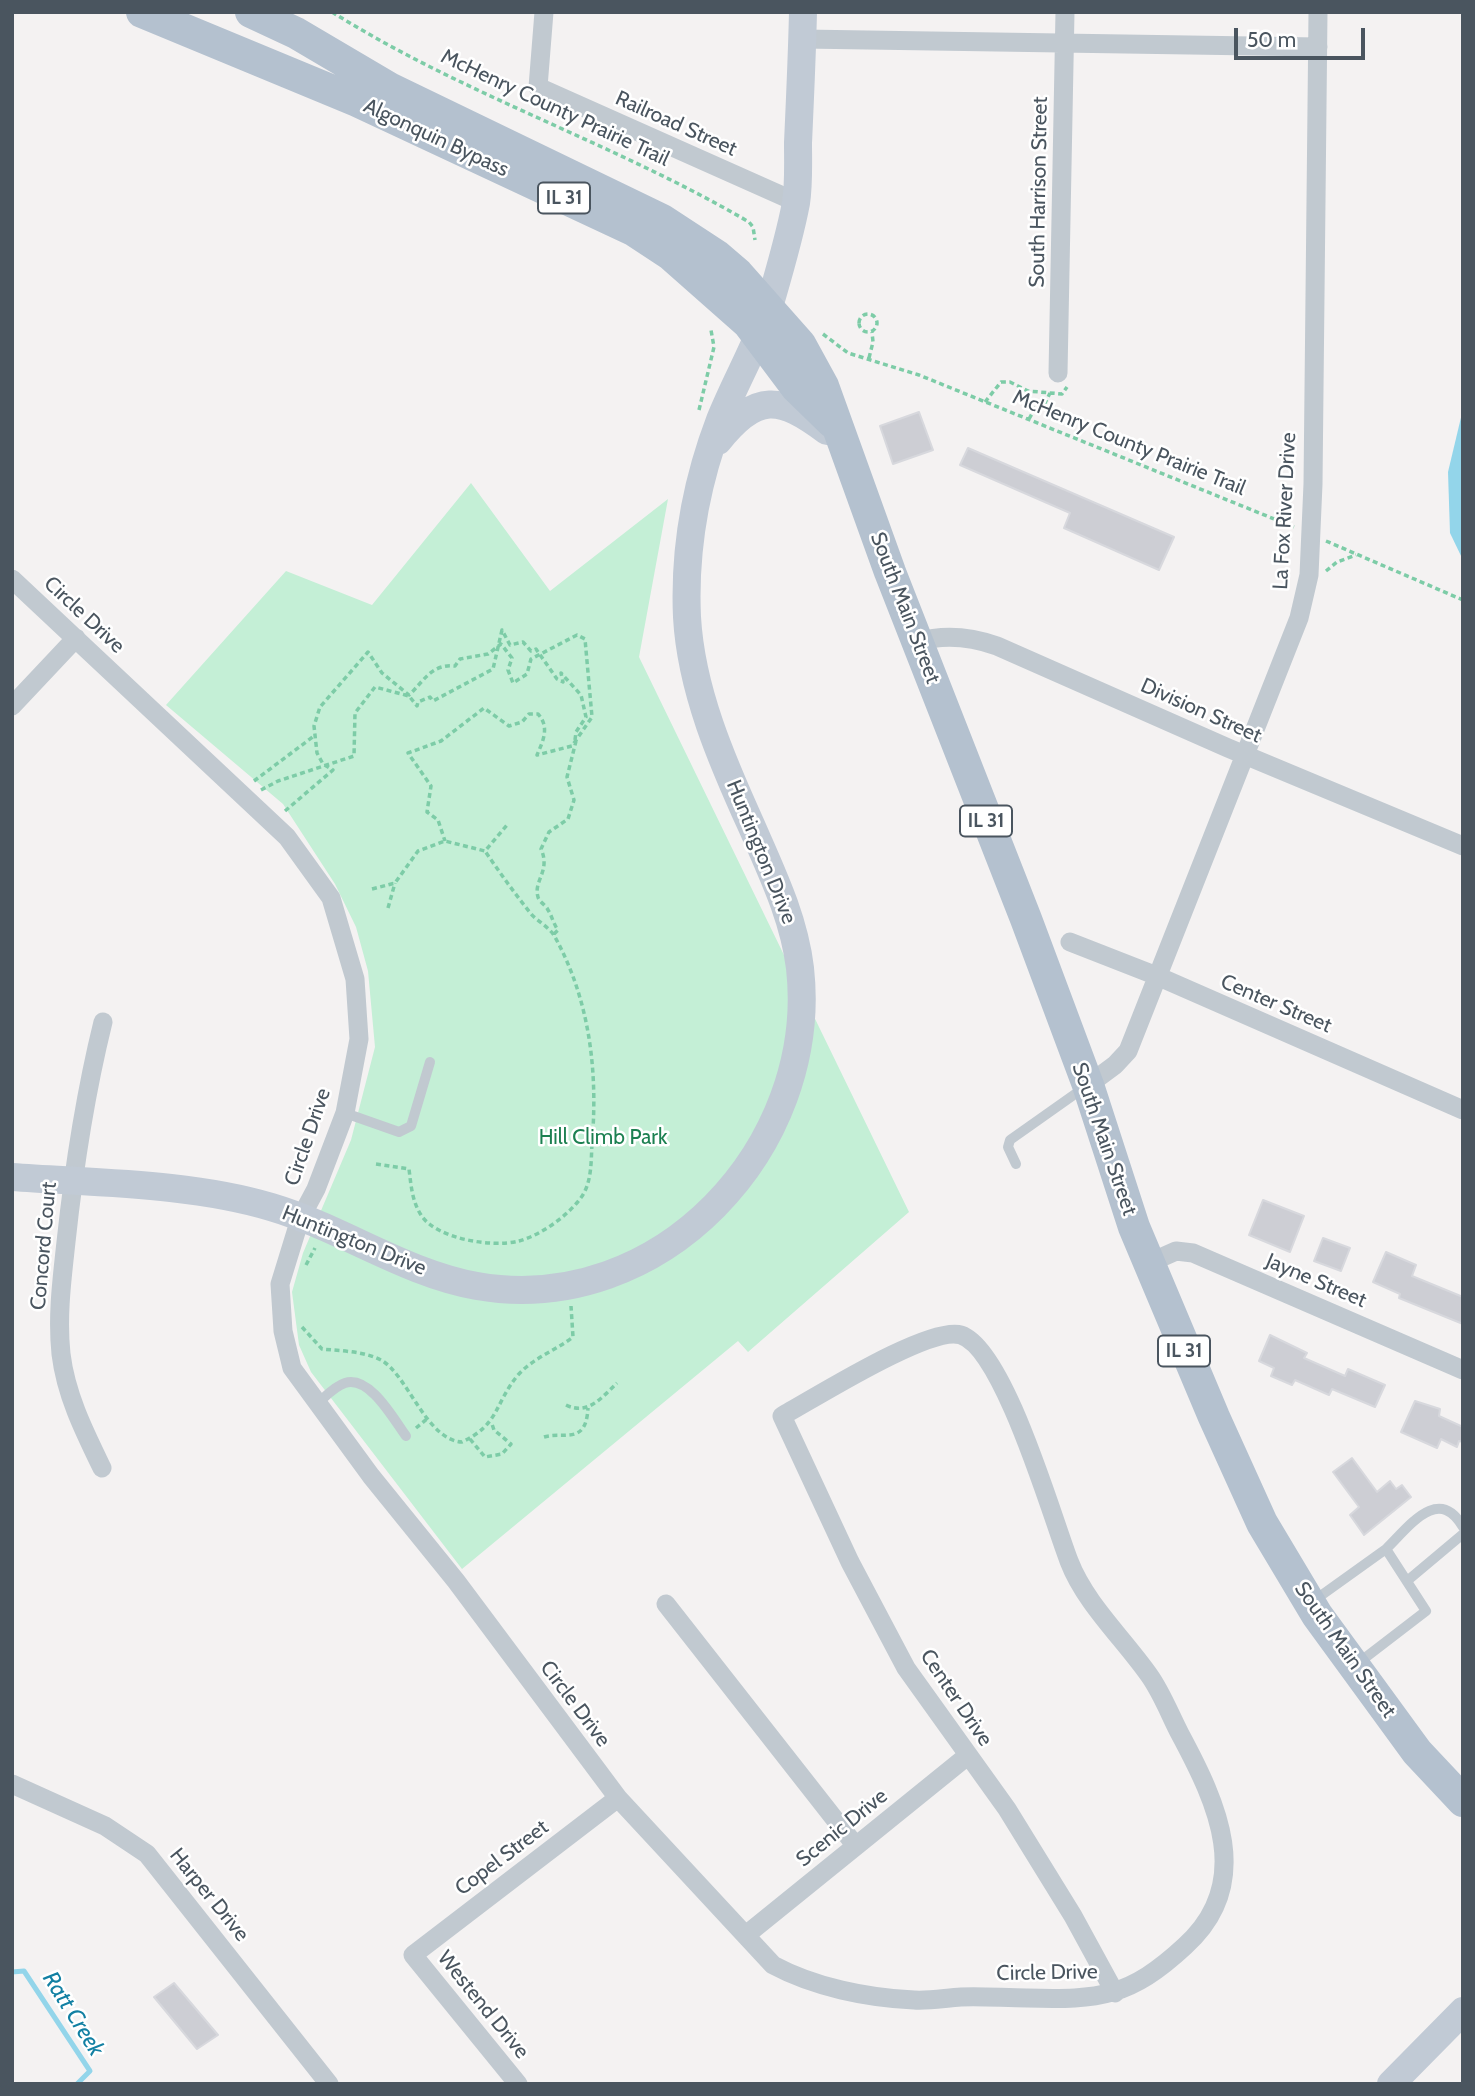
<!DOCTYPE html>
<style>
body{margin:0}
#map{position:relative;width:1475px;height:2096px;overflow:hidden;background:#f4f2f2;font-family:Cabin,sans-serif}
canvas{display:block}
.frame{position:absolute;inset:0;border:14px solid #4a555f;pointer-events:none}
.scale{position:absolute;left:1234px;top:28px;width:131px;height:32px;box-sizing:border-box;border:4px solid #4a555f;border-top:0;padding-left:9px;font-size:21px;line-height:24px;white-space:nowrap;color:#4a555f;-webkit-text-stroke:5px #fff;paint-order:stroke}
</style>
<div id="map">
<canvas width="1475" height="2096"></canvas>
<div class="frame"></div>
<div class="scale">50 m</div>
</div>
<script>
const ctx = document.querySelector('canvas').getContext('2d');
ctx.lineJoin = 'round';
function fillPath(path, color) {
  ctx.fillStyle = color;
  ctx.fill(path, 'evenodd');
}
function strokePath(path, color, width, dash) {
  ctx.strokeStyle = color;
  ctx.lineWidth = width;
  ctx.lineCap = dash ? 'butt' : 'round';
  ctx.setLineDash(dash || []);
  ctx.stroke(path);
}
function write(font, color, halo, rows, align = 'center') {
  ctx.font = font + ' Cabin,sans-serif';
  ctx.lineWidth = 5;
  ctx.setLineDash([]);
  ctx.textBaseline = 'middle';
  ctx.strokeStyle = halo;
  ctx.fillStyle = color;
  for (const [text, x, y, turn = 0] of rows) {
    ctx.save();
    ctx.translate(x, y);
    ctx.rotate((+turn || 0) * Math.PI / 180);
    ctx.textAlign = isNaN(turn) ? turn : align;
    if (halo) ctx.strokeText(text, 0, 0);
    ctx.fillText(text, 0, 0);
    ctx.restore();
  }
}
fillPath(new Path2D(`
 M 471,483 L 550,591 L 668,499 L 639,657 L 909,1212 L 748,1352 L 738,1341 L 462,1569 L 311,1372 L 299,1345 L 292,1292 L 303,1253 L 351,1140 L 375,1047 L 368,971 L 356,927 L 335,884 L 283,804 L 166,705 L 286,571 L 372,605 Z`), '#c4efd6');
fillPath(new Path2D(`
 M 1463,409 L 1463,560 L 1450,533 L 1448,472 Z`), '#93d5ea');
strokePath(new Path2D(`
 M 12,1972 L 24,1971 L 90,2071 L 77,2084`), '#93d5ea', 5);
const building = new Path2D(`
 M 919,412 L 933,450 L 893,464 L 880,426 Z
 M 968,448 L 1174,537 L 1159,570 L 1064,528 L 1070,513 L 960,465 Z
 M 1263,1200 L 1304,1216 L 1290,1252 L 1249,1235 Z
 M 1323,1238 L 1350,1248 L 1341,1271 L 1314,1261 Z
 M 1386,1252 L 1416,1265 L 1412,1276 L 1463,1297 L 1463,1324 L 1399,1298 L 1400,1294 L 1373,1282 Z
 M 1270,1335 L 1307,1353 L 1304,1358 L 1345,1376 L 1348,1369 L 1385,1385 L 1375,1407 L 1332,1389 L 1329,1395 L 1295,1380 L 1292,1385 L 1271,1376 L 1274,1368 L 1259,1361 Z
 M 1415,1401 L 1440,1409 L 1439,1416 L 1463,1427 L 1463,1442 L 1459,1441 L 1457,1447 L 1441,1439 L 1437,1448 L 1401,1432 Z
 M 1352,1458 L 1377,1492 L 1390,1481 L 1396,1489 L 1402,1485 L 1411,1497 L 1364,1535 L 1350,1515 L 1359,1507 L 1333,1472 Z
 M 174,1983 L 218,2035 L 197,2049 L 154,1997 Z`);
fillPath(building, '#cdced4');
strokePath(building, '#d7d8dd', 2);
strokePath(new Path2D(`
 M 332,12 C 464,95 614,143 749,222 L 753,227 L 755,240
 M859 323a9 9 0 1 1 18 0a9 9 0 1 1-18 0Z
 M 823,334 L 848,353 L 919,375 L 1294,527
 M 869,358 L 873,342 L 872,332
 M 985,402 L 1001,382 L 1010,382 L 1028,391 L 1062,394 L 1067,387
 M 699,410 L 714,347 L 711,330
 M 1029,419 L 1038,403 L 1044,405 L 1050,393
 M 1326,541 L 1463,600
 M 1326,571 L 1337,562 L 1356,555
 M 254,781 L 314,736
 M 261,790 L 278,781 L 354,756 L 355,713 L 375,687 L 409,696 L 417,706 L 418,702 L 430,697 L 433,701 L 493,669 L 502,630 L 510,645 L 523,642 L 531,651 L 536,649 L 557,679 L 563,682 L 561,673 L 581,695 L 586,717 L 576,732 L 575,740
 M 285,811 L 333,770 L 323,764 L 317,753 L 314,726 L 320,707 L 368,652 L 382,673 L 409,695 C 425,680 431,664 455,666 L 460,659 L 488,654 L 501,644 L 512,658 L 508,670 L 513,683 L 527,674 L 531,659 L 577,635 L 585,639 L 592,717 L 572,746 L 537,755 C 543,741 550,727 538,714 L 529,714 L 522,722 L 509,726 L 484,708 L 441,741 L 408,753 L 431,786 L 427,812 L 438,820 L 445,841
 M 372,889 L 395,883 L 418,851 L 445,841 L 485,851 L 507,825
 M 388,908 L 395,883
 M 554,934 L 558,930 C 553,923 552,916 548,910 C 546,905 539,902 538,897 C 533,881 551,871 541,849 L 549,832 L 568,819 L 574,800 L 567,777 L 576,741
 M 376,1164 L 409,1169 C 411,1185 412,1201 421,1215 C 436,1239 493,1248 519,1241 C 541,1235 566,1217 580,1199 C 592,1184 591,1162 592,1143 C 598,1072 590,1001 555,937 C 550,928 539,922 532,915 C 515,894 500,873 485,851
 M 306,1265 L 315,1248
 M 302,1327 L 322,1349 C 341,1351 363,1351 381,1360 C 408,1375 426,1440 462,1442 C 500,1424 494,1404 518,1375 C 533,1358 555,1351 573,1337 L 571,1306
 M 566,1405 C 588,1416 602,1397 617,1383
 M 416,1428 L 428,1418
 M 544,1437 C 564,1431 586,1446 588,1408
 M 470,1439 L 485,1457 L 502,1454 L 511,1444 L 494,1430 L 492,1424`), '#7dcca7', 3.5, [5, 3.5]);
strokePath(new Path2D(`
 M 345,1113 L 399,1132 L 411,1126 L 430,1062
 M 1016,1164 L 1008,1147 L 1010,1140 L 1085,1087
 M 318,1403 C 326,1396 335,1386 345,1383 C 370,1375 394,1420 406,1436
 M 1386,1549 C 1408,1528 1438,1484 1463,1527
 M 1407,1581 L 1463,1534
 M 1312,1602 L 1386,1549 L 1426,1611 L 1357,1664`), '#c1c9d0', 10);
strokePath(new Path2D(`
 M 544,12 L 538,87 L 796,202
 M 803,39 L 1318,47
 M 1058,373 L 1065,12
 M 12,579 L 287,837 L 331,898 L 355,979 L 359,1039 L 345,1113 L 316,1189 L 300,1219 L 280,1284 L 283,1331 L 292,1368 L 371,1476 L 456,1581 L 618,1798 L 773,1965 C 814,1987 867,1998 914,2000 C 929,2001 945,1998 961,1997 C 983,1996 1005,1998 1027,1998 C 1100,2000 1130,1997 1185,1946 C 1255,1883 1217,1803 1180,1734 C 1170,1715 1162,1693 1149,1675 C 1123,1638 1085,1603 1069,1561 C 1052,1517 1004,1349 961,1335 C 930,1325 815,1398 782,1416 L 850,1562 L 906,1668 L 1007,1809 L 1073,1916 L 1115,1993
 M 918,642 C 944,634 971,637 997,646 L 1228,748 L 1463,846
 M 12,706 L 76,638
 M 1070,942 L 1157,976 L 1463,1110
 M 1088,1085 L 1115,1065 L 1128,1051 L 1299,618 L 1309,575 L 1313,484 L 1318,12
 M 1149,1263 L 1176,1251 L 1193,1253 L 1463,1370
 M 102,1468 C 84,1431 66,1395 61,1354 C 57,1316 62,1279 66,1242 C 74,1167 85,1095 103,1022
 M 666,1604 L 855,1845
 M 12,1784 L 105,1826 L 147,1854 L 329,2084
 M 746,1935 L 966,1757
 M 518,2084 L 413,1955 L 618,1798`), '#c1c9d0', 19);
strokePath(new Path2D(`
 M 718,441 C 757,392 780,396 827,431
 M 12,1177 C 95,1183 191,1183 271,1207 C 342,1228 404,1273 477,1286 C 660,1318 820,1147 800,968 C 794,918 772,873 752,827 C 722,761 691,690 687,617 C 684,550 696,483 720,420 C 736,380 759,342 771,300 C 780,269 790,235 796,203 C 799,184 798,162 798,143 C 800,99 802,56 803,12
 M 1391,2084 L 1463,2011`), '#c1cad5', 28);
strokePath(new Path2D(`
 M 142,12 L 357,101 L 633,230 L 671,255 L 748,323 L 796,387 L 832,422
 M 251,12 L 296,33 L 391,89 L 662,220 L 717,256 L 738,274 L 800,344 L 823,386 L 890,572 L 1026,919 L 1088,1085 L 1134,1227 L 1214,1417 L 1262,1523 L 1317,1615 L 1417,1752 L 1463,1801`), '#b4c1cf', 32);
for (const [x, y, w] of [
 [564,198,52],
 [986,821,52],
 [1184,1351,52]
]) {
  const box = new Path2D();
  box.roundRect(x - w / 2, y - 15.5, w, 31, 5);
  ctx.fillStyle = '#fff';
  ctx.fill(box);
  strokePath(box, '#4a555f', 2);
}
write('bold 19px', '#4a555f', null, [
 ["IL 31",564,198],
 ["IL 31",986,821],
 ["IL 31",1184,1351]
]);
write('21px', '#4a555f', '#fff', [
 ["McHenry County Prairie Trail",555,108,25],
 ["Railroad Street",676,124,24],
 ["Algonquin Bypass",436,138,25],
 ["South Harrison Street",1039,192,-89],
 ["McHenry County Prairie Trail",1129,443,22],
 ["La Fox River Drive",1285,511,-87],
 ["South Main Street",905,608,69],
 ["Circle Drive",84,615,43],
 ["Division Street",1201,711,24],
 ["Huntington Drive",761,852,68],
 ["Center Street",1276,1004,23],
 ["Circle Drive",308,1137,-71],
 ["South Main Street",1104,1139,71],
 ["Huntington Drive",354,1241,22],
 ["Concord Court",44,1246,-85],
 ["Jayne Street",1316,1281,23],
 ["South Main Street",1345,1650,55],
 ["Center Drive",956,1698,56],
 ["Circle Drive",575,1704,53],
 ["Scenic Drive",842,1828,-39],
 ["Copel Street",502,1858,-37],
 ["Harper Drive",209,1895,51],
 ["Circle Drive",1047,1973,-1],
 ["Westend Drive",483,2005,51]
]);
write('21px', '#1c8051', '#fff', [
 ["Hill Climb Park",603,1138]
]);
write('italic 23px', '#1280a3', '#fff', [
 ["Ratt Creek",73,2014,58]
]);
</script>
